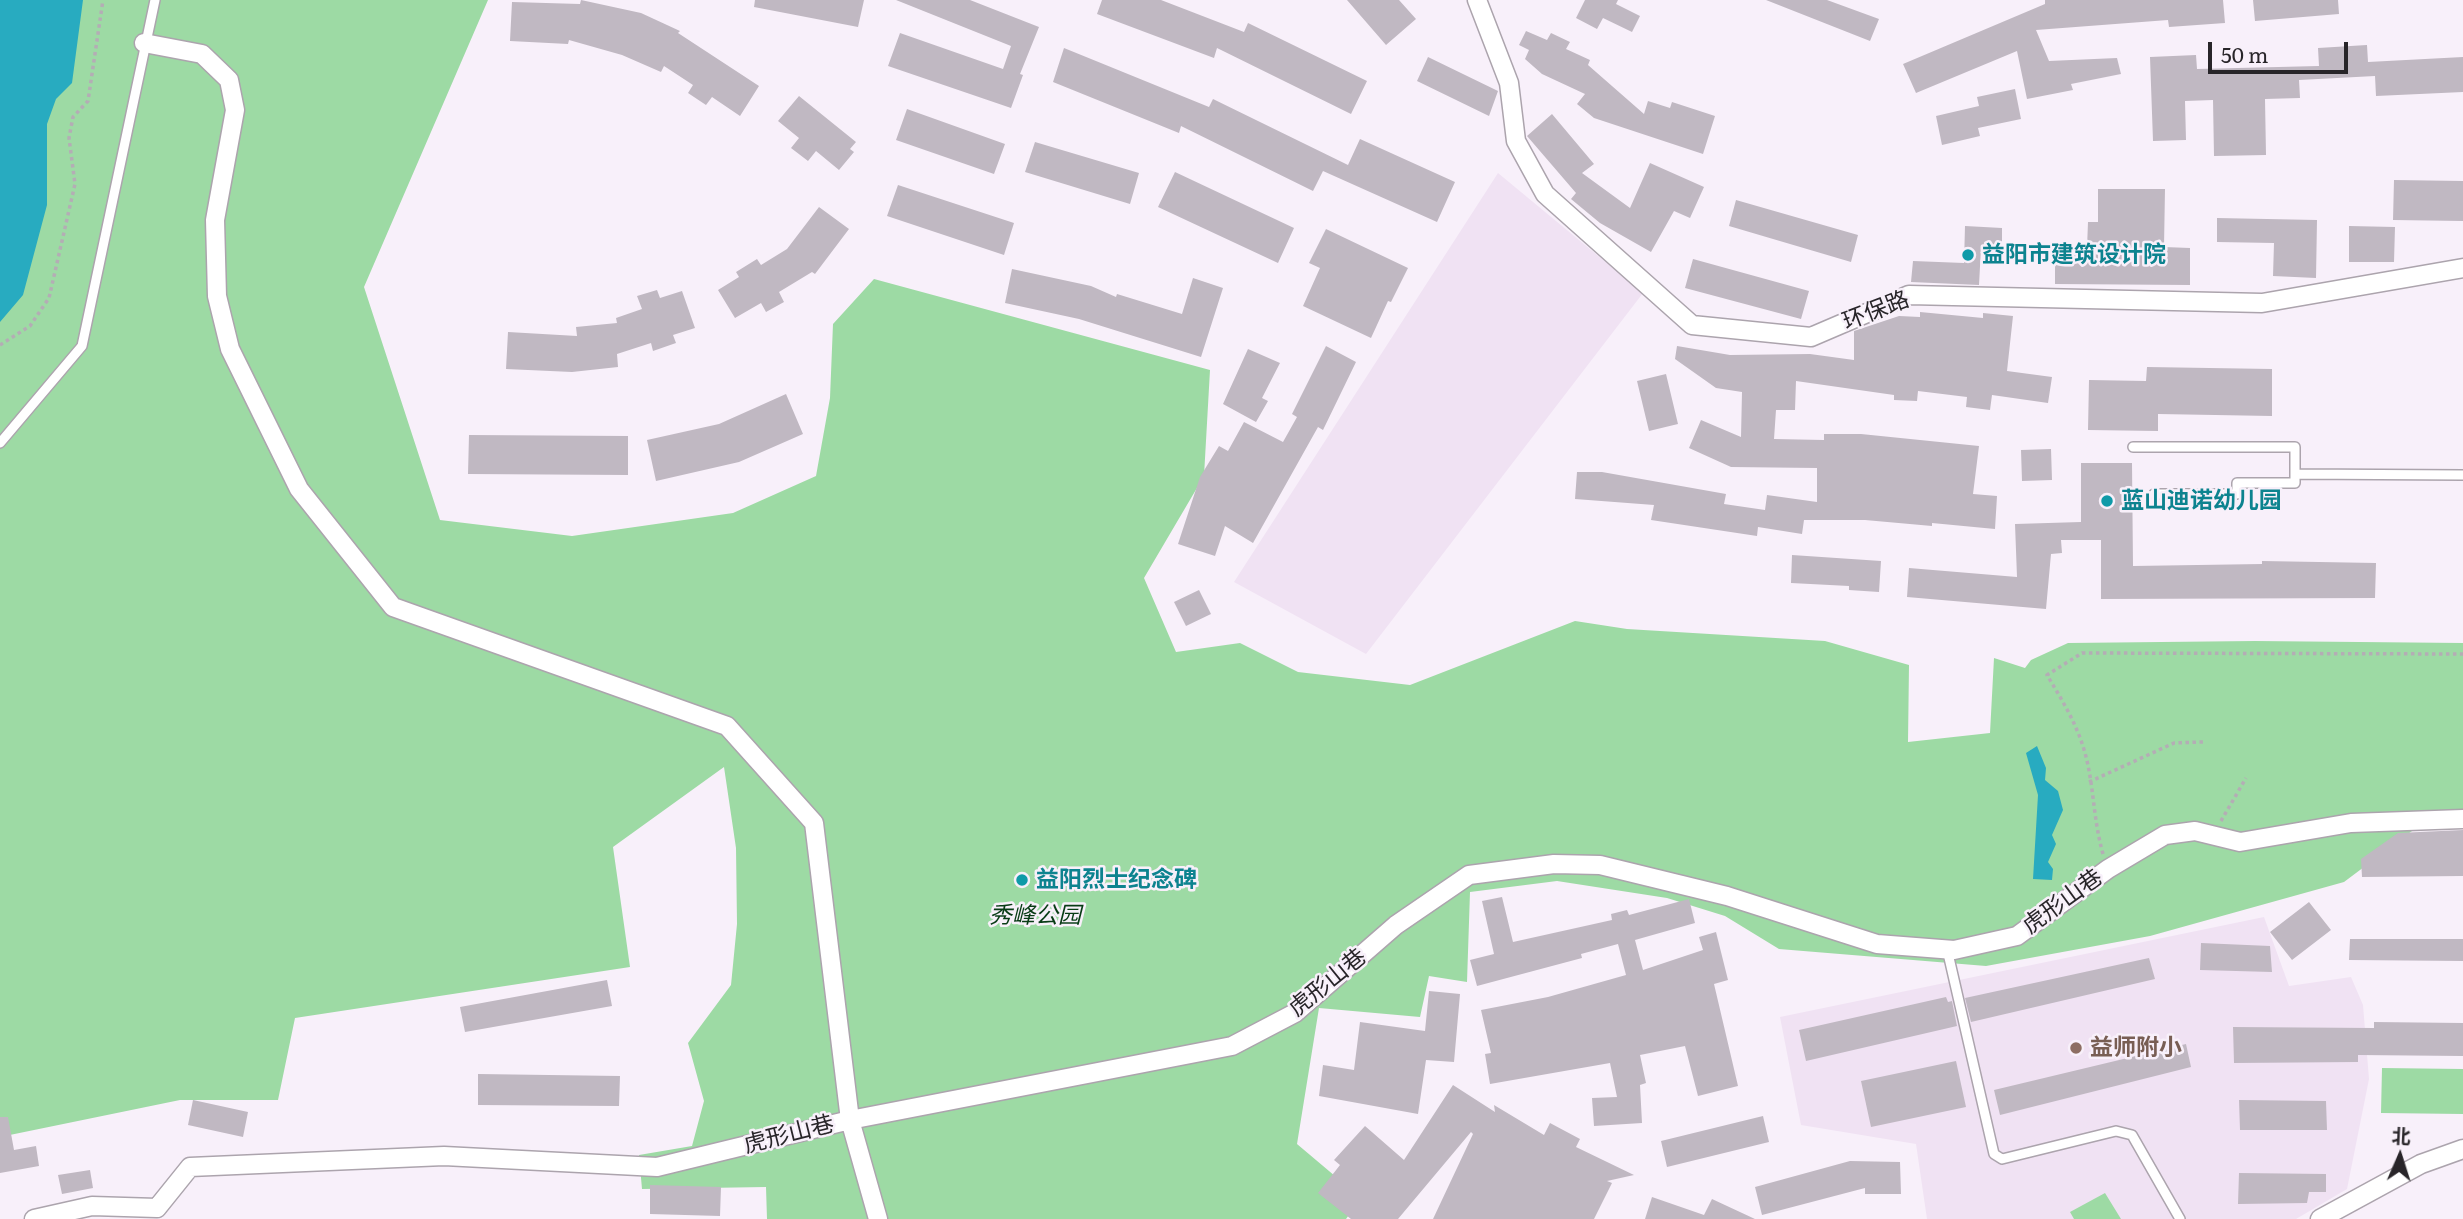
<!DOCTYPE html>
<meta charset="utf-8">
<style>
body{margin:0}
#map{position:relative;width:2463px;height:1219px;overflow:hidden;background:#f8f0fa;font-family:Literata,"Noto Sans SC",serif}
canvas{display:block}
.north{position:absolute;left:2365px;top:1121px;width:70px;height:70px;-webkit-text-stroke:5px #f8f0fa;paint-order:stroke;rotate:3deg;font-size:19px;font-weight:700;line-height:28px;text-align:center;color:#282529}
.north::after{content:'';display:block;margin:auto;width:24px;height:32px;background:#282529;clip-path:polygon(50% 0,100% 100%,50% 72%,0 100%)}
.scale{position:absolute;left:2208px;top:42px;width:140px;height:32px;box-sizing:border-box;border:4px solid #282529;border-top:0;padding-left:9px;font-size:21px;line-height:24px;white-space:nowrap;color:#282529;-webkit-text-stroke:5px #f8f0fa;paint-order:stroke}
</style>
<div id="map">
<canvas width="2463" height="1219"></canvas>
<div class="north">北</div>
<div class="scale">50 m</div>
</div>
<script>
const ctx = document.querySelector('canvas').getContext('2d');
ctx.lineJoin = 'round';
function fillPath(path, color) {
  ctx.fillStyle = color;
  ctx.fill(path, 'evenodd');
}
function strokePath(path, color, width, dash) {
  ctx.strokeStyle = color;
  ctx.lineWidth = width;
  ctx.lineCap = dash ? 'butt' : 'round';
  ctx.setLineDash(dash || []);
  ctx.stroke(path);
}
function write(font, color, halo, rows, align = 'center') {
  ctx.font = font + ' Literata,"Noto Sans SC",serif';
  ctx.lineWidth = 5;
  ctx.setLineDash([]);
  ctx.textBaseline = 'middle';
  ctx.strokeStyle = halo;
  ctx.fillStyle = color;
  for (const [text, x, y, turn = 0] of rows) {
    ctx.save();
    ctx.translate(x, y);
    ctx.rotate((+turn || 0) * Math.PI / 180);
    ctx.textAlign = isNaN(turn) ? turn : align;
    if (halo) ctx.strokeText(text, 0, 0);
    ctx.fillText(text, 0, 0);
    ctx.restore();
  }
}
fillPath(new Path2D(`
 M 1498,173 L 1643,293 L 1366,654 L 1234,582 Z
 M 2264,917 L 2289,986 L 2351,977 L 2363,1005 L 2369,1079 L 2347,1189 L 2296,1219 L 1927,1219 L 1916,1144 L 1801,1125 L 1780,1017 Z`), '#f0e2f3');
fillPath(new Path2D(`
 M 0,0 L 488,0 L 364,287 L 440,520 L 572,536 L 733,513 L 816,476 L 830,398 L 833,324 L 874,279 L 1210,370 L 1204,476 L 1144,578 L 1176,652 L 1240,643 L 1298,672 L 1410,685 L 1575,621 L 1627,629 L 1825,641 L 1909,665 L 1908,742 L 1990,733 L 1994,658 L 2025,668 L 2031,660 L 2068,643 L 2255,641 L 2463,643 L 2463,827 L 2416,828 L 2344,882 L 2150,936 L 1986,966 L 1779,949 L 1725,916 L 1667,898 L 1557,881 L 1470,892 L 1467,982 L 1429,976 L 1420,1017 L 1319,1008 L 1297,1144 L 1361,1198 L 1346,1219 L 767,1219 L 766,1187 L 642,1189 L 639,1155 L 692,1146 L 704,1101 L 688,1043 L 731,985 L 737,924 L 736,848 L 724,767 L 613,847 L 630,967 L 295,1018 L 278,1100 L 180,1100 L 0,1137 Z
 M 2382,1068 L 2463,1069 L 2463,1114 L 2381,1113 Z
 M 2105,1193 L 2121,1219 L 2074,1219 L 2070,1212 Z`), '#9ddaa4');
fillPath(new Path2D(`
 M 0,0 L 83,0 L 72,83 L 56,99 L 47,124 L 47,205 L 23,295 L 0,322 Z
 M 2037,746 L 2046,768 L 2045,780 L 2058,791 L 2063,810 L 2052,835 L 2056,844 L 2048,862 L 2053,869 L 2052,880 L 2033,879 L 2038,795 L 2026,753 Z`), '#28abc0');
fillPath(new Path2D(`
 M 581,0 L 641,13 L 680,31 L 678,33 L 759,86 L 740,116 L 712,97 L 706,105 L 688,93 L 693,85 L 664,66 L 661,72 L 622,55 L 569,40 L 568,44 L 510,41 L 512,2 L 580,4 Z
 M 755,0 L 864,0 L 858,27 L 754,7 Z
 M 896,0 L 970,0 L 1039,27 L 1020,74 L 1023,75 L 1011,108 L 888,66 L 900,33 L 1003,69 L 1011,46 Z
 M 1102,0 L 1161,0 L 1244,32 L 1248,23 L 1367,81 L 1351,114 L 1217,48 L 1214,58 L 1097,14 Z
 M 1347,0 L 1399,0 L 1416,19 L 1386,45 Z
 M 1585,0 L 1618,0 L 1616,4 L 1640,16 L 1632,32 L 1603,18 L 1597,29 L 1576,18 Z
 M 1766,0 L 1827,0 L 1879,19 L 1870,41 Z
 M 2045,0 L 2223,0 L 2225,23 L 2169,27 L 2168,20 L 2036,30 L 2049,61 L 2117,58 L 2121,74 L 2071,84 L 2073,90 L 2027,99 L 2017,51 L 1916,93 L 1903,64 L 2045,4 Z
 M 2253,0 L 2338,0 L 2339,14 L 2255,21 Z
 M 1526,31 L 1547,40 L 1551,33 L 1570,42 L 1566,49 L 1590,60 L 1588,65 L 1644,114 L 1648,101 L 1670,108 L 1672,102 L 1715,116 L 1703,154 L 1594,118 L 1577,104 L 1585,94 L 1542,74 L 1525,59 L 1529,50 L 1519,45 Z
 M 2367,45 L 2368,62 L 2463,57 L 2463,92 L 2376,96 L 2375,76 L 2299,80 L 2300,98 L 2265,99 L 2266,155 L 2214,156 L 2213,100 L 2185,101 L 2186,140 L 2153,141 L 2150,57 L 2196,55 L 2197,69 L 2319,66 L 2318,48 Z
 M 1064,48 L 1209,107 L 1213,99 L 1348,165 L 1360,139 L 1455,182 L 1437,222 L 1323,171 L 1313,191 L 1181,126 L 1179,133 L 1053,82 Z
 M 1428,57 L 1498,91 L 1489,116 L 1417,81 Z
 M 2015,89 L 2021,119 L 1978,128 L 1980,136 L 1942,145 L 1936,116 L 1979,106 L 1977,97 Z
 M 799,96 L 856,142 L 850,149 L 854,152 L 839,170 L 816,151 L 808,161 L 791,148 L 799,138 L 778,121 Z
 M 907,109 L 1005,144 L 994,174 L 896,140 Z
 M 1552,114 L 1594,164 L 1582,173 L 1630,208 L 1650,163 L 1704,187 L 1690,218 L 1674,211 L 1651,252 L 1600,223 L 1571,199 L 1576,193 L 1527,136 Z
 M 1035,142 L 1139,173 L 1130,204 L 1025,172 Z
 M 1175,172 L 1294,228 L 1278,263 L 1158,207 Z
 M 2394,180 L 2463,181 L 2463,221 L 2393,220 Z
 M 898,185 L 1014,223 L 1004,255 L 887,216 Z
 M 2098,189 L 2165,189 L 2164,247 L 2190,248 L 2190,285 L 2055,284 L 2055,247 L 2087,248 L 2088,222 L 2098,222 Z
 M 1736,200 L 1858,235 L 1851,262 L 1729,226 Z
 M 819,207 L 849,229 L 815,274 L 812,272 L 779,292 L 784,302 L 766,312 L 761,303 L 735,318 L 718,290 L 739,277 L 736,272 L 757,259 L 761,265 L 787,249 Z
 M 2217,218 L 2317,220 L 2316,278 L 2273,276 L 2274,243 L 2217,242 Z
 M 1965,226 L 2002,228 L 2002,248 L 1981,248 L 1979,285 L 1911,282 L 1913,261 L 1964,263 Z
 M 2349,226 L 2395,227 L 2394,262 L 2349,262 Z
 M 1326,229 L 1408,268 L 1391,302 L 1388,301 L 1371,338 L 1303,306 L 1320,268 L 1309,263 Z
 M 1693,259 L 1809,291 L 1801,319 L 1685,288 Z
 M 1012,269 L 1091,286 L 1116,297 L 1117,294 L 1182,314 L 1193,278 L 1223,288 L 1201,357 L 1079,319 L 1005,303 Z
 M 657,290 L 660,298 L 682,291 L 695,328 L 673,335 L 676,343 L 653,351 L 651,343 L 617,354 L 618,367 L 572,372 L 506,369 L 508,332 L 577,336 L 576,327 L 617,323 L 616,318 L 642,309 L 637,296 Z
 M 1920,312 L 1983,318 L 1983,313 L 2013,316 L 2007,371 L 2052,377 L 2048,403 L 1992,395 L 1990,410 L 1966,407 L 1967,397 L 1918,391 L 1917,401 L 1894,400 L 1894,395 L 1796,381 L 1795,410 L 1776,410 L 1774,439 L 1824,440 L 1824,434 L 1861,434 L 1979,446 L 1973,494 L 1997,496 L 1995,529 L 1932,523 L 1932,526 L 1865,520 L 1804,520 L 1802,534 L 1758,527 L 1757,536 L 1651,520 L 1654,505 L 1575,499 L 1577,472 L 1602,472 L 1726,494 L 1724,504 L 1765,510 L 1767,495 L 1817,502 L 1817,468 L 1731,467 L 1689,448 L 1701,420 L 1741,437 L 1742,392 L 1716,388 L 1675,359 L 1677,346 L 1730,355 L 1810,354 L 1854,360 L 1854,331 L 1899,316 L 1920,317 Z
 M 1326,346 L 1356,362 L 1323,430 L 1318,427 L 1253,543 L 1225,526 L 1215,556 L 1178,544 L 1200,477 L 1219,446 L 1228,451 L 1244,422 L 1283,442 L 1297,417 L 1292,414 Z
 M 1248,349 L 1280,363 L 1262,398 L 1268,401 L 1256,422 L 1223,404 Z
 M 2147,367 L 2272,369 L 2272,416 L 2158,414 L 2158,431 L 2088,430 L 2089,380 L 2146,381 Z
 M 1666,374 L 1678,424 L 1649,431 L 1637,381 Z
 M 786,394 L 803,434 L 739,462 L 656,481 L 647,440 L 719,424 Z
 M 469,435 L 628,436 L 628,475 L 468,474 Z
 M 2051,449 L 2052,480 L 2022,481 L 2021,450 Z
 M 2081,463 L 2132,463 L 2133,566 L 2262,564 L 2262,561 L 2376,563 L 2375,598 L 2101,599 L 2101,540 L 2061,540 L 2062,553 L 2051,554 L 2046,609 L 1907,597 L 1909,568 L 2017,577 L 2015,524 L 2081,522 Z
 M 1792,555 L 1881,561 L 1879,592 L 1849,590 L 1849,586 L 1791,583 Z
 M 1199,590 L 1211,614 L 1186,626 L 1174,602 Z
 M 2463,830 L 2463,876 L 2362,877 L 2361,859 L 2398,833 Z
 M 1502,897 L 1513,942 L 1612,920 L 1611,914 L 1627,910 L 1629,915 L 1689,899 L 1695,923 L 1635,940 L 1643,970 L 1703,950 L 1699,937 L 1716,932 L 1728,980 L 1714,984 L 1738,1086 L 1698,1096 L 1685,1046 L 1640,1055 L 1646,1083 L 1640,1085 L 1642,1123 L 1594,1126 L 1592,1098 L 1617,1097 L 1610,1063 L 1490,1084 L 1485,1054 L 1491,1053 L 1481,1010 L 1548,997 L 1626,975 L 1618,944 L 1581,954 L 1582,958 L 1477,986 L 1470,960 L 1494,954 L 1482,901 Z
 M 2309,902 L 2331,930 L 2292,960 L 2270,932 Z
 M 2350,939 L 2463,939 L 2463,961 L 2349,960 Z
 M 2201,943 L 2270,946 L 2272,972 L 2200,970 Z
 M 2149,958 L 2155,979 L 1971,1022 L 1965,998 Z
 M 607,980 L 612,1006 L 465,1032 L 460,1007 Z
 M 1429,991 L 1460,994 L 1454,1062 L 1426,1060 L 1418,1114 L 1319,1096 L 1323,1065 L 1354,1070 L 1360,1022 L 1425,1031 Z
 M 1946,997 L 1948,1002 L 1952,1001 L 1957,1026 L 1806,1061 L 1799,1030 Z
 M 2374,1022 L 2463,1023 L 2463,1056 L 2358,1055 L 2358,1062 L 2234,1063 L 2233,1027 L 2374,1028 Z
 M 2186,1044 L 2191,1067 L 2000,1115 L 1994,1090 Z
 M 1956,1061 L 1966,1107 L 1871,1127 L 1861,1081 Z
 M 478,1074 L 620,1076 L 619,1106 L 478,1105 Z
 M 1453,1085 L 1495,1112 L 1494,1105 L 1544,1135 L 1550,1123 L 1580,1139 L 1576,1147 L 1634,1175 L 1607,1181 L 1612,1183 L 1594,1219 L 1433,1219 L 1473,1134 L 1471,1132 L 1398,1219 L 1351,1219 L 1318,1193 L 1340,1165 L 1334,1160 L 1365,1126 L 1404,1160 Z
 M 193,1100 L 248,1112 L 243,1137 L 188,1125 Z
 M 2239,1100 L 2326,1101 L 2327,1130 L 2240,1130 Z
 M 1763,1116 L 1769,1142 L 1667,1167 L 1661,1141 Z
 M 0,1117 L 8,1117 L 14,1150 L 36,1146 L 39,1166 L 0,1173 Z
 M 1850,1161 L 1900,1162 L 1901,1194 L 1865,1194 L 1865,1188 L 1762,1215 L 1755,1187 Z
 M 90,1170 L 93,1188 L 62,1194 L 58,1175 Z
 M 2239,1173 L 2326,1174 L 2326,1192 L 2309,1192 L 2307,1203 L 2238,1204 Z
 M 650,1185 L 721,1187 L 720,1216 L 650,1214 Z
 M 1652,1197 L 1704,1215 L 1712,1199 L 1755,1219 L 1645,1219 Z`), '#c0b8c2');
const lane = new Path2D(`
 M 0,443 L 82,346 L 155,0
 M 2133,447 L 2295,447 L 2295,474 L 2463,475
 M 2154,494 L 2237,494 L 2237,483 L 2295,483 L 2295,474
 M 1947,949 L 1994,1154 L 2002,1159 L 2116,1131 L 2132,1135 L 2180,1219`);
const street = new Path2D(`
 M 1477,0 L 1509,83 L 1516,141 L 1545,194 L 1692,325 L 1811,337 L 1909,295 L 2262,303 L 2463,268
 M 144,43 L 202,54 L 229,80 L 235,110 L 215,220 L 217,296 L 230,349 L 299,489 L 393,607 L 727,726 L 814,823 L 850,1120 L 878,1219
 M 34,1219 L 92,1206 L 157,1208 L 190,1167 L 444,1156 L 657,1167 L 850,1120 L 1232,1046 L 1295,1013 L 1396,925 L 1469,875 L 1554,864 L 1600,865 L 1727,896 L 1877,944 L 1954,950 L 2017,936 L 2108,869 L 2165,835 L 2195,831 L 2240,842 L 2351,823 L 2463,819
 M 2320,1219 L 2421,1164 L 2463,1149`);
strokePath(lane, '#aca4ad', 12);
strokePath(street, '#aca4ad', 21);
strokePath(new Path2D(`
 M 0,345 L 30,326 L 49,298 L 75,184 L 69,138 L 73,117 L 88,101 L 103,0
 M 2089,782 L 2174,743 L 2203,742
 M 2221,821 L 2246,778
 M 2103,854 C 2093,819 2094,785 2085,753 C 2077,724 2062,700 2047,675 L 2082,653 L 2463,654`), '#b4adb5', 3.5, [3.5, 3.5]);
strokePath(lane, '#fff', 9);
strokePath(street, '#fff', 18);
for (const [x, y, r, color] of [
 [1968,255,7,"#0f9aa8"],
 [2107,501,7,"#0f9aa8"],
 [1022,880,7,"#0f9aa8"],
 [2076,1048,7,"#8d6e63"]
]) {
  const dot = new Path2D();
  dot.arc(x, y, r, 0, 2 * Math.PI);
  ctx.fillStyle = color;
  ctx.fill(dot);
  strokePath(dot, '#f8f0fa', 2.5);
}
write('bold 23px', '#0d838f', '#f8f0fa', [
 ["益阳市建筑设计院",1982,255],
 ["蓝山迪诺幼儿园",2121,501],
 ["益阳烈士纪念碑",1036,880]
], 'left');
write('23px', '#282529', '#f8f0fa', [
 ["环保路",1876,311,-21],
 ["虎形山巷",2063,902,-36],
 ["虎形山巷",1328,983,-39],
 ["虎形山巷",789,1135,-14]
]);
write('italic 23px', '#083c15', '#f8f0fa', [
 ["秀峰公园",1035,916]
]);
write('bold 23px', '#785e54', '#f8f0fa', [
 ["益师附小",2090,1048]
], 'left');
</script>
